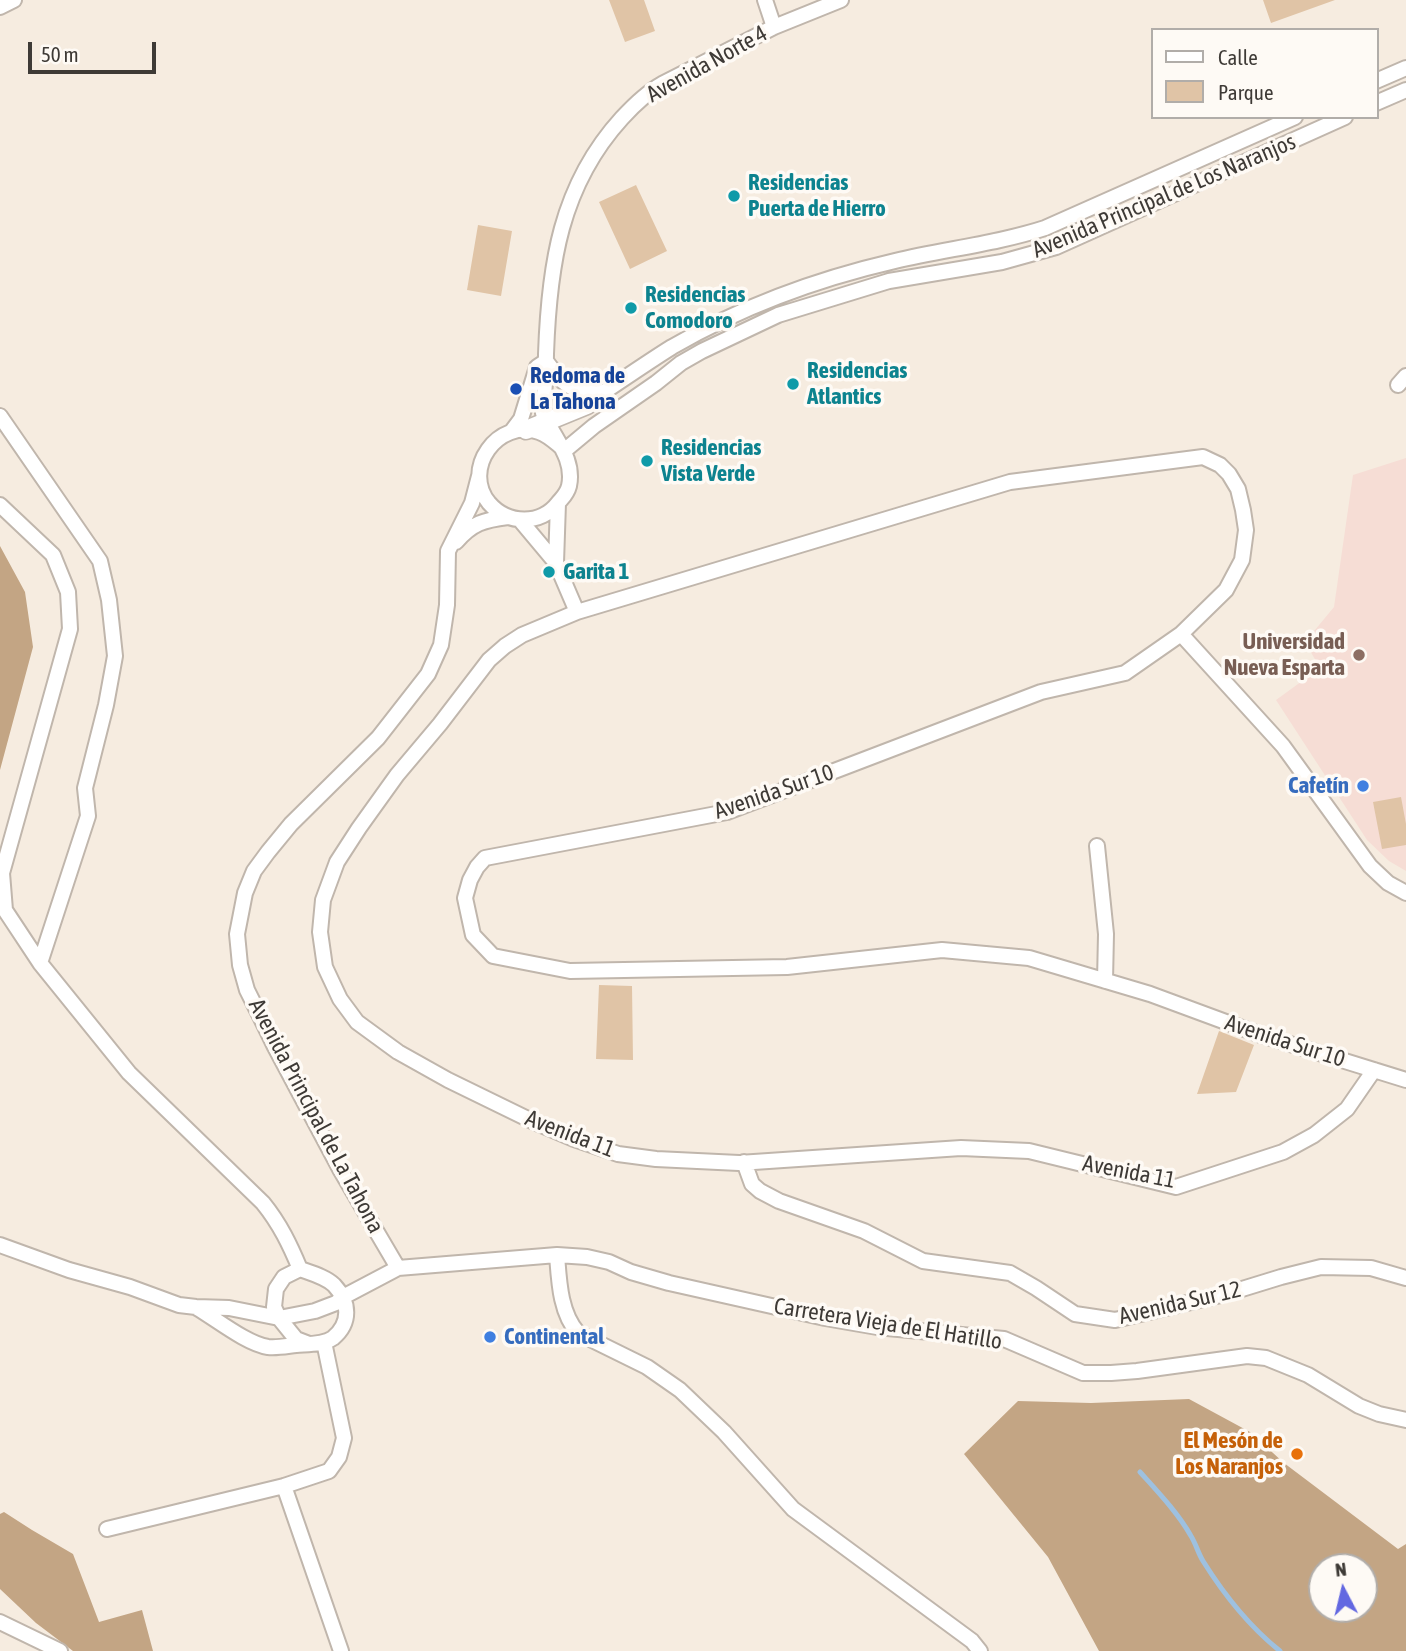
<!DOCTYPE html>
<meta charset="utf-8">
<style>
body{margin:0}
#map{position:relative;width:1406px;height:1651px;overflow:hidden;background:#f6ece0;font-family:"Asap Condensed",sans-serif}
canvas{display:block}
.legend{position:absolute;left:1151px;top:28px;width:228px;height:91px;box-sizing:border-box;background:#fefaf5;border:2px solid #b1ada9;margin:0;padding:9px 12px;list-style:none;font-size:21px;color:#3e3a36}
.legend li{display:flex;align-items:center;gap:14px;height:35px}
.legend b{width:35px;border:2px solid #b1ada9}
.north{position:absolute;left:1308px;top:1553px;width:70px;height:70px;box-sizing:border-box;background:#fefaf5;border:2px solid #b1ada9;border-radius:50%;rotate:353deg;font-size:19px;font-weight:700;line-height:28px;text-align:center;color:#3e3a36}
.north::after{content:'';display:block;margin:auto;width:24px;height:32px;background:#6368e1;clip-path:polygon(50% 0,100% 100%,50% 72%,0 100%)}
.scale{position:absolute;left:28px;top:42px;width:128px;height:32px;box-sizing:border-box;border:4px solid #3e3a36;border-top:0;padding-left:9px;font-size:21px;line-height:24px;white-space:nowrap;color:#3e3a36;-webkit-text-stroke:5px #fefaf5;paint-order:stroke}
</style>
<div id="map">
<canvas width="1406" height="1651"></canvas>
<ul class="legend">
<li><b style="height:9px;background:#fff"></b>Calle</li>
<li><b style="height:19px;background:#e0c4a6"></b>Parque</li>
</ul>
<div class="north">N</div>
<div class="scale">50 m</div>
</div>
<script>
const ctx = document.querySelector('canvas').getContext('2d');
ctx.lineJoin = 'round';
function fillPath(path, color) {
  ctx.fillStyle = color;
  ctx.fill(path, 'evenodd');
}
function strokePath(path, color, width, dash) {
  ctx.strokeStyle = color;
  ctx.lineWidth = width;
  ctx.lineCap = dash ? 'butt' : 'round';
  ctx.setLineDash(dash || []);
  ctx.stroke(path);
}
function write(font, color, halo, rows, align = 'center') {
  ctx.font = font + ' "Asap Condensed",sans-serif';
  ctx.lineWidth = 7;
  ctx.setLineDash([]);
  ctx.textBaseline = 'middle';
  ctx.strokeStyle = halo;
  ctx.fillStyle = color;
  for (const [text, x, y, turn = 0] of rows) {
    ctx.save();
    ctx.translate(x, y);
    ctx.rotate((+turn || 0) * Math.PI / 180);
    ctx.textAlign = isNaN(turn) ? turn : align;
    if (halo) ctx.strokeText(text, 0, 0);
    ctx.fillText(text, 0, 0);
    ctx.restore();
  }
}
fillPath(new Path2D(`
 M 1406,458 L 1406,871 L 1389,861 L 1367,840 L 1276,700 L 1320,668 L 1305,642 L 1334,607 L 1353,475 Z`), '#f6ddd5');
fillPath(new Path2D(`
 M 609,0 L 644,0 L 655,31 L 625,42 Z
 M 1263,0 L 1335,0 L 1271,23 Z
 M 636,185 L 667,251 L 630,269 L 599,202 Z
 M 478,225 L 512,231 L 501,296 L 467,290 Z
 M 1401,797 L 1406,824 L 1406,845 L 1382,849 L 1373,802 Z
 M 599,985 L 632,986 L 633,1060 L 596,1059 Z
 M 1219,1031 L 1254,1045 L 1236,1092 L 1197,1094 Z`), '#e0c4a6');
fillPath(new Path2D(`
 M 0,546 L 25,592 L 33,647 L 0,770 Z
 M 1189,1399 L 1250,1432 L 1284,1463 L 1398,1549 L 1406,1544 L 1406,1651 L 1099,1651 L 1048,1557 L 964,1454 L 1018,1401 L 1091,1403 ZM 1364,1567 L 1364,1609 L 1322,1609 L 1322,1567 Z
 M 4,1512 L 32,1530 L 73,1554 L 99,1622 L 142,1610 L 153,1651 L 73,1651 L 36,1623 L 0,1589 L 0,1514 Z`), '#c3a584');
strokePath(new Path2D(`
 M 1140,1472 C 1158,1492 1178,1513 1191,1536 C 1196,1544 1198,1553 1203,1561 C 1223,1593 1250,1627 1280,1651`), '#9ec1e0', 5);
const minor = new Path2D(`
 M 765,0 L 774,27
 M 0,7 L 14,0
 M 1376,81 L 1406,68
 M 1376,103 L 1406,90
 M 546,361 C 565,387 569,390 601,394 C 625,378 648,362 672,347 C 741,307 817,279 895,261 C 945,249 996,244 1045,228 L 1295,117
 M 1398,385 L 1406,376
 M 0,416 L 100,561 L 109,600 L 115,656 L 106,705 L 85,788 L 88,816 L 40,963
 M 512,431 L 521,419 L 537,367 L 546,361
 M 561,447 C 554,441 548,435 539,432 C 498,418 461,469 489,503 C 508,525 541,525 558,503 C 563,497 567,494 569,486 C 574,463 560,445 550,427 C 548,423 544,417 543,413 C 543,408 544,401 544,397 C 545,383 546,368 546,354 C 549,266 560,186 622,118 C 634,105 646,93 662,84 L 774,27 L 841,0
 M 564,451 L 594,426 L 656,383 L 681,363 L 702,351 L 778,315 L 889,281 L 1002,262 L 1056,247 L 1345,117
 M 0,505 L 53,555 L 68,592 L 70,629 L 2,873 L 5,910 L 40,963 L 129,1073 L 263,1203 C 280,1224 290,1245 300,1269
 M 520,520 L 556,563 L 577,612
 M 456,542 C 472,523 484,520 508,517
 M 556,563 L 558,503
 M 1181,634 L 1283,746 L 1370,866 L 1388,883 L 1406,893
 M 1097,846 L 1106,934 L 1105,981
 M 1374,1070 L 1347,1109 L 1314,1135 L 1283,1152 L 1176,1187 L 1029,1151 L 961,1148 L 739,1163 L 656,1159 L 618,1154 L 574,1139 L 532,1121 L 448,1080 L 398,1052 L 357,1022 L 340,999 L 325,967 L 320,932 L 323,900 L 337,862 L 359,828 L 397,775 L 440,724 L 489,660 L 505,646 L 522,635 L 577,612 L 1010,482 L 1203,457 L 1220,465 L 1229,474 L 1238,489 L 1243,510 L 1246,530 L 1242,560 L 1226,590 L 1181,634 L 1125,673 L 1041,692 L 727,812 L 485,858 L 477,867 L 470,880 L 465,898 L 473,935 L 493,956 L 570,971 L 787,967 L 942,950 L 1029,958 L 1150,994 L 1261,1035 L 1406,1080
 M 744,1162 L 752,1184 L 760,1191 L 779,1201 L 864,1231 L 923,1261 L 1010,1273 L 1036,1288 L 1075,1314 L 1115,1320 L 1229,1293 L 1281,1277 L 1321,1267 L 1371,1268 L 1406,1278
 M 0,1245 L 69,1270 L 130,1287 L 179,1305 L 196,1307 L 229,1308 L 279,1318 L 315,1311 L 336,1303 L 343,1297 L 398,1268 L 557,1255 L 587,1257 L 609,1262 L 631,1272 L 669,1283 L 825,1318 L 877,1327 L 1004,1339 L 1083,1373 L 1111,1373 L 1137,1371 L 1247,1356 L 1266,1358 L 1308,1375 L 1359,1406 L 1379,1414 L 1406,1420
 M 557,1255 C 559,1281 560,1313 578,1333 L 647,1367 L 680,1390 L 724,1432 L 793,1509 L 972,1641 L 980,1651
 M 398,1268 L 341,1171 L 275,1047 L 260,1016 L 247,990 L 240,965 L 237,934 L 245,893 L 254,871 L 268,852 L 291,824 L 378,738 L 428,674 L 441,645 L 447,605 L 448,551 L 472,503 L 479,476
 M 197,1308 C 216,1319 247,1344 268,1347 C 277,1348 287,1346 296,1345 C 307,1344 323,1345 333,1338 C 351,1323 350,1302 334,1285 C 326,1277 311,1273 300,1269 L 284,1277 L 276,1289 L 274,1307 L 279,1318 L 296,1339 L 309,1344
 M 284,1486 L 341,1651
 M 107,1529 L 284,1486 L 329,1471 L 339,1457 L 344,1438 L 324,1342
 M 0,1622 L 60,1651`);
const tertiary = new Path2D(`
 M 526,430 L 587,405 L 601,394`);
strokePath(minor, '#c0b6ac', 18);
strokePath(tertiary, '#c0b6ac', 21);
strokePath(minor, '#fff', 14);
strokePath(tertiary, '#fff', 18);
for (const [x, y, r, color] of [
 [734,196,7,"#0f9aa8"],
 [631,308,7,"#0f9aa8"],
 [793,384,7,"#0f9aa8"],
 [516,389,7,"#1a4fb4"],
 [647,461,7,"#0f9aa8"],
 [549,572,7,"#0f9aa8"],
 [1359,655,7,"#8d6e63"],
 [1363,786,7,"#3f7fe0"],
 [490,1337,7,"#3f7fe0"],
 [1297,1454,7,"#e8710a"]
]) {
  const dot = new Path2D();
  dot.arc(x, y, r, 0, 2 * Math.PI);
  ctx.fillStyle = color;
  ctx.fill(dot);
  strokePath(dot, '#fefaf5', 2.5);
}
write('23px', '#3e3a36', '#fefaf5', [
 ["Avenida Norte 4",707,64,-29],
 ["Avenida Principal de Los Naranjos",1164,196,-23],
 ["Avenida Sur 10",774,792,-19],
 ["Avenida Sur 10",1285,1041,18],
 ["Avenida Principal de La Tahona",316,1116,62],
 ["Avenida 11",570,1134,21],
 ["Avenida 11",1129,1172,11],
 ["Avenida Sur 12",1180,1303,-13],
 ["Carretera Vieja de El Hatillo",888,1324,9]
]);
write('bold 23px', '#0d838f', '#fefaf5', [
 ["Residencias",748,183],
 ["Puerta de Hierro",748,209],
 ["Residencias",645,295],
 ["Comodoro",645,321],
 ["Residencias",807,371],
 ["Atlantics",807,397],
 ["Residencias",661,448],
 ["Vista Verde",661,474],
 ["Garita 1",563,572]
], 'left');
write('bold 23px', '#164399', '#fefaf5', [
 ["Redoma de",530,376],
 ["La Tahona",530,402]
], 'left');
write('bold 23px', '#785e54', '#fefaf5', [
 ["Universidad",1345,642],
 ["Nueva Esparta",1345,668]
], 'right');
write('bold 23px', '#366cbe', '#fefaf5', [
 ["Cafetín",1349,786],
 ["Continental",504,1337,"left"]
], 'right');
write('bold 23px', '#c56008', '#fefaf5', [
 ["El Mesón de",1283,1441],
 ["Los Naranjos",1283,1467]
], 'right');
</script>
